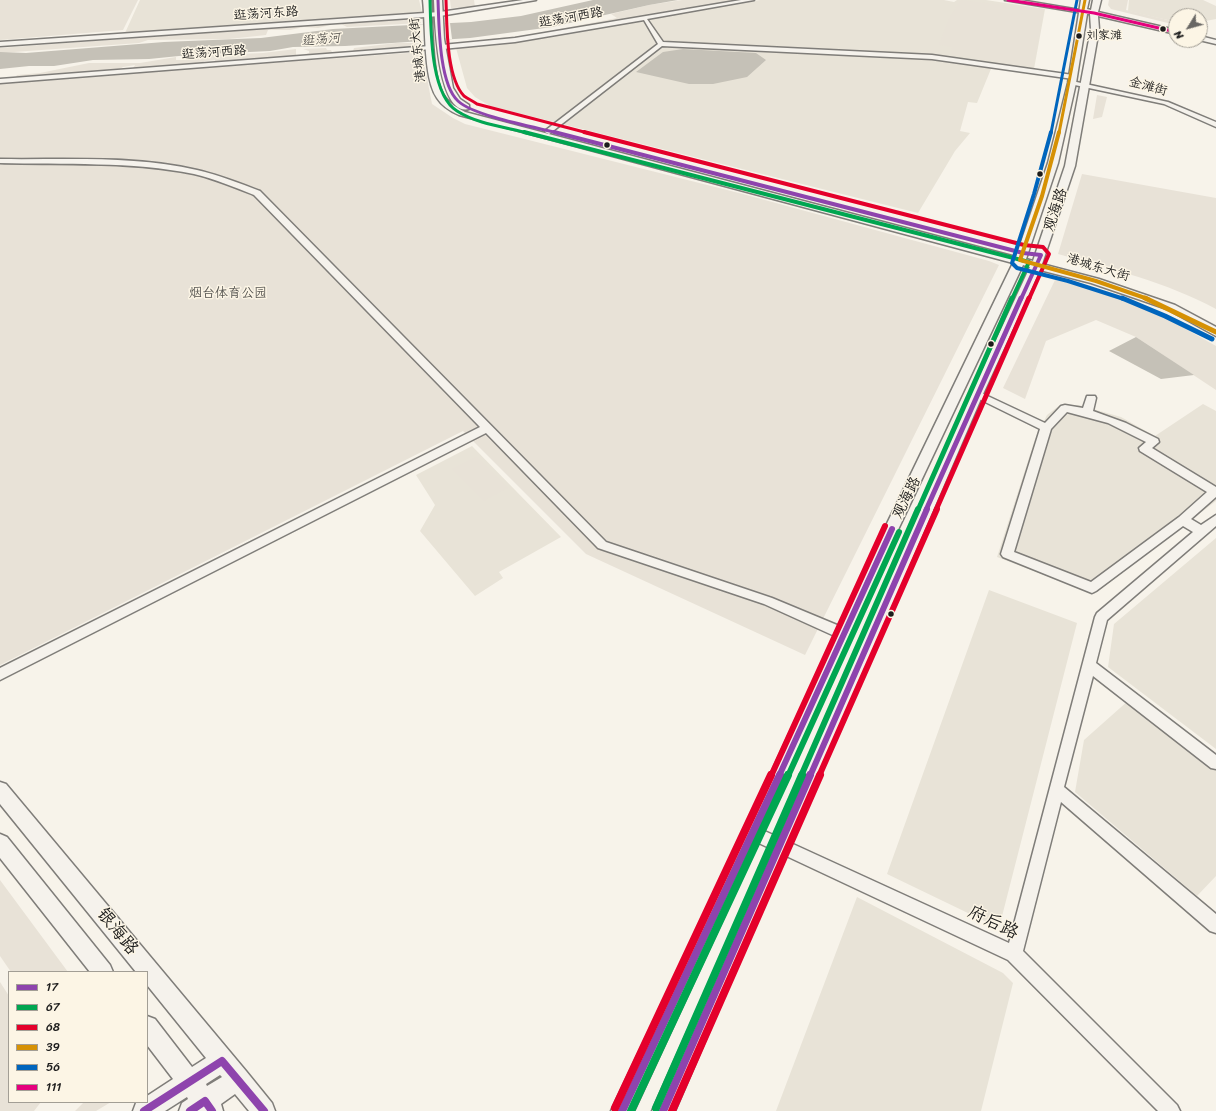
<!DOCTYPE html>
<meta charset="utf-8">
<style>
body{margin:0}
#map{position:relative;width:1216px;height:1111px;overflow:hidden;background:#f7f3ea;font-family:Sriracha,sans-serif}
canvas{display:block}
.legend{position:absolute;left:8px;top:971px;width:140px;height:132px;box-sizing:border-box;background:#fcf5e5;border:1px solid #a29e95;margin:0;padding:5px 7px;list-style:none;font-size:12px;color:#1c1c1c}
.legend li{display:flex;align-items:center;gap:8px;height:20px}
.legend b{width:20px;border:1px solid #a29e95}
.north{position:absolute;left:1168px;top:8px;width:40px;height:40px;box-sizing:border-box;background:#fcf5e5;border:1px solid #a29e95;border-radius:50%;rotate:233deg;font-size:11px;font-weight:700;line-height:16px;text-align:center;color:#1c1c1c}
.north::after{content:'';display:block;margin:auto;width:14px;height:18px;background:#696764;clip-path:polygon(50% 0,100% 100%,50% 72%,0 100%)}
</style>
<div id="map">
<canvas width="1216" height="1111"></canvas>
<ul class="legend">
<li><b style="height:5px;background:#8e44ad"></b>17</li>
<li><b style="height:5px;background:#00a651"></b>67</li>
<li><b style="height:5px;background:#e4002b"></b>68</li>
<li><b style="height:5px;background:#d69104"></b>39</li>
<li><b style="height:5px;background:#0065bd"></b>56</li>
<li><b style="height:5px;background:#e5007d"></b>111</li>
</ul>
<div class="north">N</div>
</div>
<script>
const ctx = document.querySelector('canvas').getContext('2d');
ctx.lineJoin = 'round';
function fillPath(path, color) {
  ctx.fillStyle = color;
  ctx.fill(path, 'evenodd');
}
function strokePath(path, color, width, dash) {
  ctx.strokeStyle = color;
  ctx.lineWidth = width;
  ctx.lineCap = dash ? 'butt' : 'round';
  ctx.setLineDash(dash || []);
  ctx.stroke(path);
}
function write(font, color, halo, rows, align = 'center') {
  ctx.font = font + ' Sriracha,"LXGW WenKai TC",sans-serif';
  ctx.lineWidth = 3;
  ctx.setLineDash([]);
  ctx.textBaseline = 'middle';
  ctx.strokeStyle = halo;
  ctx.fillStyle = color;
  for (const [text, x, y, turn = 0] of rows) {
    ctx.save();
    ctx.translate(x, y);
    ctx.rotate((+turn || 0) * Math.PI / 180);
    ctx.textAlign = isNaN(turn) ? turn : align;
    if (halo) ctx.strokeText(text, 0, 0);
    ctx.fillText(text, 0, 0);
    ctx.restore();
  }
}
fillPath(new Path2D(`
 M 140,0 L 419,0 L 422,12 L 125,33 Z
 M 760,0 L 944,0 L 954,2 L 957,0 L 986,0 L 1045,9 L 1034,69 L 993,64 L 977,103 L 968,102 L 960,131 L 970,133 L 955,151 L 918,213 L 490,106 L 475,97 L 467,88 L 456,48 L 499,45 Z
 M 1129,0 L 1203,0 L 1216,6 L 1216,19 L 1200,22 L 1200,16 L 1176,16 L 1176,22 L 1128,11 Z
 M 1203,404 L 1216,411 L 1216,501 L 1094,594 L 997,557 L 1035,439 L 1047,415 L 1060,405 L 1079,405 L 1121,417 L 1155,436 Z
 M 472,446 L 561,537 L 499,572 L 503,578 L 475,596 L 420,531 L 435,505 L 416,475 Z
 M 1216,538 L 1216,749 L 1108,667 L 1114,624 Z
 M 989,590 L 1077,623 L 999,928 L 887,874 Z
 M 1129,700 L 1216,767 L 1216,876 L 1197,896 L 1075,792 L 1084,740 Z
 M 857,897 L 1003,973 L 1013,983 L 981,1111 L 776,1111 Z`), '#e8e3d7');
fillPath(new Path2D(`
 M 0,0 L 138,0 L 123,30 L 0,40 Z
 M 450,0 L 474,0 L 475,7 L 451,8 Z
 M 682,0 L 741,0 L 521,37 L 469,44 L 490,39 L 528,35 L 617,18 L 611,14 L 649,5 Z
 M 961,0 L 1044,10 L 1033,67 L 950,55 L 952,47 L 939,45 L 950,17 Z
 M 1109,0 L 1128,0 L 1126,10 L 1176,22 L 1176,25 L 1111,9 L 1108,5 Z
 M 412,17 L 418,18 L 421,23 L 347,27 L 339,23 L 318,28 L 304,27 L 290,30 L 268,30 L 266,35 L 229,39 L 148,40 L 139,43 L 0,53 L 0,48 Z
 M 396,43 L 420,43 L 418,48 L 305,56 L 305,54 L 309,53 L 309,51 L 303,49 L 326,48 L 327,50 L 331,50 L 332,52 L 353,51 L 354,48 Z
 M 296,49 L 296,56 L 214,63 L 215,60 L 204,61 L 202,64 L 122,71 L 133,68 L 135,65 L 123,67 L 116,71 L 15,78 L 17,75 L 40,73 L 89,63 L 140,63 L 176,57 L 176,60 L 186,60 L 187,56 L 263,53 Z
 M 422,52 L 432,104 L 453,118 L 465,124 L 743,194 L 989,261 L 999,265 L 805,655 L 586,554 L 463,431 L 0,665 L 0,82 Z
 M 1097,95 L 1107,97 L 1102,117 L 1093,119 Z
 M 1082,174 L 1216,198 L 1216,309 C 1166,282 1112,269 1058,254 Z
 M 1055,280 L 1095,289 L 1145,306 L 1216,346 L 1216,390 L 1136,337 L 1096,320 L 1046,341 L 1025,399 L 1003,388 Z
 M 476,457 L 508,488 L 484,501 L 452,469 Z
 M 0,880 L 68,972 L 11,972 L 0,956 Z
 M 0,982 L 9,996 L 9,1102 L 41,1102 L 34,1111 L 0,1111 Z
 M 84,1102 L 111,1102 L 96,1111 L 75,1111 Z`), '#e8e2d7');
fillPath(new Path2D(`
 M 593,0 L 678,0 L 649,5 L 552,27 L 470,38 L 345,46 L 293,47 L 270,51 L 189,55 L 149,59 L 93,60 L 54,66 L 29,66 L 0,69 L 0,52 L 26,53 L 164,42 L 261,38 L 333,29 L 471,22 L 521,16 Z
 M 683,49 L 756,53 L 766,60 L 747,77 L 713,84 L 689,84 L 636,72 L 663,52 Z
 M 1136,337 L 1194,375 L 1161,379 L 1109,351 Z`), '#c5c1b7');
fillPath(new Path2D(`
 M 450,23 L 452,39 L 420,41 L 418,25 Z`), '#f7f3ea');
const minor = new Path2D(`
 M 523,0 L 536,0 L 440,16 L 0,46 L 0,42 L 440,12 Z
 M 741,0 L 754,0 L 647,19 L 663,42 L 932,55 L 1073,75 L 1076,77 L 1073,79 L 932,59 L 662,46 L 549,134 L 545,132 L 546,130 L 658,44 L 644,20 L 515,42 L 442,49 L 439,47 L 442,45 L 515,38 Z
 M 1005,0 L 1020,0 L 1086,11 L 1083,13 Z
 M 430,46 L 432,47 L 432,49 L 0,83 L 0,79 Z
 M 1072,81 L 1168,102 L 1216,122 L 1216,127 L 1164,104 L 1070,84 L 1070,82 Z
 M 0,159 C 65,160 133,155 197,170 C 219,175 239,183 260,191 L 606,542 L 772,598 L 849,630 L 850,634 L 849,638 L 844,639 L 839,638 L 764,604 L 598,548 L 486,433 L 0,680 L 0,668 L 480,427 L 254,195 C 234,187 215,179 194,174 C 131,161 64,165 0,163 Z
 M 977,391 L 1045,423 L 1061,406 L 1065,405 L 1083,408 L 1087,396 L 1095,396 L 1096,398 L 1093,411 L 1126,423 L 1158,439 L 1159,442 L 1152,448 L 1216,487 L 1216,497 L 1191,519 L 1201,525 L 1216,515 L 1216,526 L 1107,620 L 1096,663 L 1216,755 L 1216,769 L 1211,768 L 1093,676 L 1064,787 L 1216,914 L 1216,933 L 1210,931 L 1061,802 L 1023,951 L 1177,1105 L 1180,1111 L 1158,1111 L 1008,960 L 748,838 L 745,833 L 748,828 L 753,826 L 758,828 L 1009,943 L 1095,617 L 1097,613 L 1193,532 L 1183,526 L 1096,591 L 1092,593 L 1003,557 L 1001,554 L 1040,429 L 973,396 L 972,394 ZM 1067,412 L 1108,423 L 1146,442 L 1139,448 L 1140,451 L 1207,492 L 1179,517 L 1091,582 L 1014,552 L 1051,429 Z`);
const major = new Path2D(`
 M 423,0 L 431,0 C 433,24 431,79 445,97 C 450,104 458,108 465,112 L 1016,257 L 1048,163 L 1068,83 L 1081,0 L 1089,0 L 1087,9 L 1091,10 L 1093,0 L 1101,0 L 1098,12 L 1176,30 L 1176,34 L 1098,16 L 1099,29 L 1075,166 L 1042,264 L 1099,279 L 1175,305 L 1216,327 L 1216,336 L 1167,309 L 1091,283 L 1040,270 L 983,394 L 675,1111 L 652,1111 L 971,394 L 1030,267 L 1023,265 L 895,536 L 760,839 L 634,1111 L 611,1111 L 746,827 L 881,536 L 1013,263 L 459,115 C 450,111 442,106 437,98 C 423,78 426,26 423,0 ZM 1087,14 L 1090,14 L 1091,29 L 1065,166 L 1033,261 L 1026,259 L 1058,163 L 1076,83 Z
 M 434,0 L 442,0 L 444,39 L 453,88 L 460,99 L 469,105 L 469,109 C 437,117 435,19 434,0 Z
 M 1200,36 L 1216,40 L 1216,44 L 1199,40 Z
 M 0,782 L 6,784 L 246,1071 L 272,1103 L 275,1111 L 249,1111 L 235,1094 L 221,1104 L 223,1111 L 179,1111 L 182,1103 L 188,1099 L 187,1097 L 165,1111 L 133,1111 L 136,1103 L 147,1102 L 147,1096 L 173,1079 L 147,1045 L 147,1016 L 155,1019 L 192,1067 L 206,1058 L 147,985 L 147,972 L 136,972 L 0,804 ZM 220,1075 L 222,1077 L 207,1086 L 206,1084 Z
 M 0,834 L 7,837 L 110,965 L 113,972 L 90,972 L 0,858 Z`);
strokePath(minor, '#7f7d79', 3);
strokePath(major, '#7f7d79', 3);
fillPath(minor, '#f5f2ec');
fillPath(major, '#f5f2ec');
strokePath(new Path2D(`
 M 438,0 C 439,25 439,84 458,101 C 474,116 534,127 558,133`), '#8e44ad', 3);
strokePath(new Path2D(`
 M 554,132 L 1023,253 L 1041,255 L 1021,299`), '#8e44ad', 4);
strokePath(new Path2D(`
 M 926,510 L 1021,298`), '#8e44ad', 5);
strokePath(new Path2D(`
 M 779,776 L 892,529
 M 810,776 L 927,509`), '#8e44ad', 6);
strokePath(new Path2D(`
 M 144,1111 L 222,1061 L 264,1111
 M 190,1111 L 205,1101 L 212,1111
 M 622,1111 L 780,775
 M 663,1111 L 810,775`), '#8e44ad', 8);
strokePath(new Path2D(`
 M 430,0 C 431,29 430,94 457,111 C 477,124 505,127 528,133`), '#00a651', 3);
strokePath(new Path2D(`
 M 524,132 L 1029,262 L 1012,299`), '#00a651', 4);
strokePath(new Path2D(`
 M 918,510 L 1012,298`), '#00a651', 5);
strokePath(new Path2D(`
 M 788,776 L 899,532
 M 801,776 L 918,509`), '#00a651', 6);
strokePath(new Path2D(`
 M 656,1108 L 802,775
 M 631,1111 L 788,775`), '#00a651', 8);
strokePath(new Path2D(`
 M 446,0 C 447,25 446,77 464,96 C 468,99 473,101 477,104 L 588,133`), '#e4002b', 3);
strokePath(new Path2D(`
 M 584,132 L 1024,245 L 1043,247 L 1049,254 L 1029,299`), '#e4002b', 4);
strokePath(new Path2D(`
 M 936,510 L 1029,298`), '#e4002b', 5);
strokePath(new Path2D(`
 M 771,776 L 885,526
 M 819,776 L 937,509`), '#e4002b', 6);
strokePath(new Path2D(`
 M 615,1108 L 771,775
 M 672,1111 L 820,775`), '#e4002b', 8);
strokePath(new Path2D(`
 M 1059,133 L 1085,0`), '#d69104', 3);
strokePath(new Path2D(`
 M 1059,132 L 1042,196 L 1020,260 L 1096,281 L 1148,299`), '#d69104', 4);
strokePath(new Path2D(`
 M 1145,298 L 1216,332`), '#d69104', 5);
strokePath(new Path2D(`
 M 1051,133 L 1077,0`), '#0065bd', 3);
strokePath(new Path2D(`
 M 1051,132 L 1034,194 L 1012,263 L 1017,268 L 1068,281 L 1124,299`), '#0065bd', 4);
strokePath(new Path2D(`
 M 1122,298 L 1165,316 L 1212,339`), '#0065bd', 5);
strokePath(new Path2D(`
 M 1008,0 L 1094,13 L 1176,32`), '#e5007d', 3);
for (const [x, y, r, color] of [
 [1163,29,3.5,"#1c1c1c"],
 [1079,36,3.5,"#1c1c1c"],
 [607,145,3.5,"#1c1c1c"],
 [1040,174,3.5,"#1c1c1c"],
 [991,344,3.5,"#1c1c1c"],
 [891,614,3.5,"#1c1c1c"]
]) {
  const dot = new Path2D();
  dot.arc(x, y, r, 0, 2 * Math.PI);
  ctx.fillStyle = color;
  ctx.fill(dot);
  strokePath(dot, '#fcf5e5', 1.5);
}
write('12px', '#1c1c1c', '#fcf5e5', [
 ["刘家滩",1086,36]
], 'left');
write('13px', '#1c1c1c', '#fcf5e5', [
 ["逛荡河东路",266,14,-4],
 ["逛荡河西路",571,18,-10],
 ["港城东大街",418,50,-96],
 ["逛荡河西路",214,53,-4],
 ["金滩街",1148,87,15],
 ["港城东大街",1098,268,17]
]);
write('italic 13px', '#575551', '#fcf5e5', [
 ["逛荡河",321,40,-5]
]);
write('13px', '#555450', '#fcf5e5', [
 ["烟台体育公园",228,294]
]);
write('15px', '#1c1c1c', '#fcf5e5', [
 ["观海路",1056,210,-72],
 ["观海路",907,498,-64]
]);
write('18px', '#1c1c1c', '#fcf5e5', [
 ["府后路",993,923,26],
 ["银海路",117,932,51]
]);
</script>
